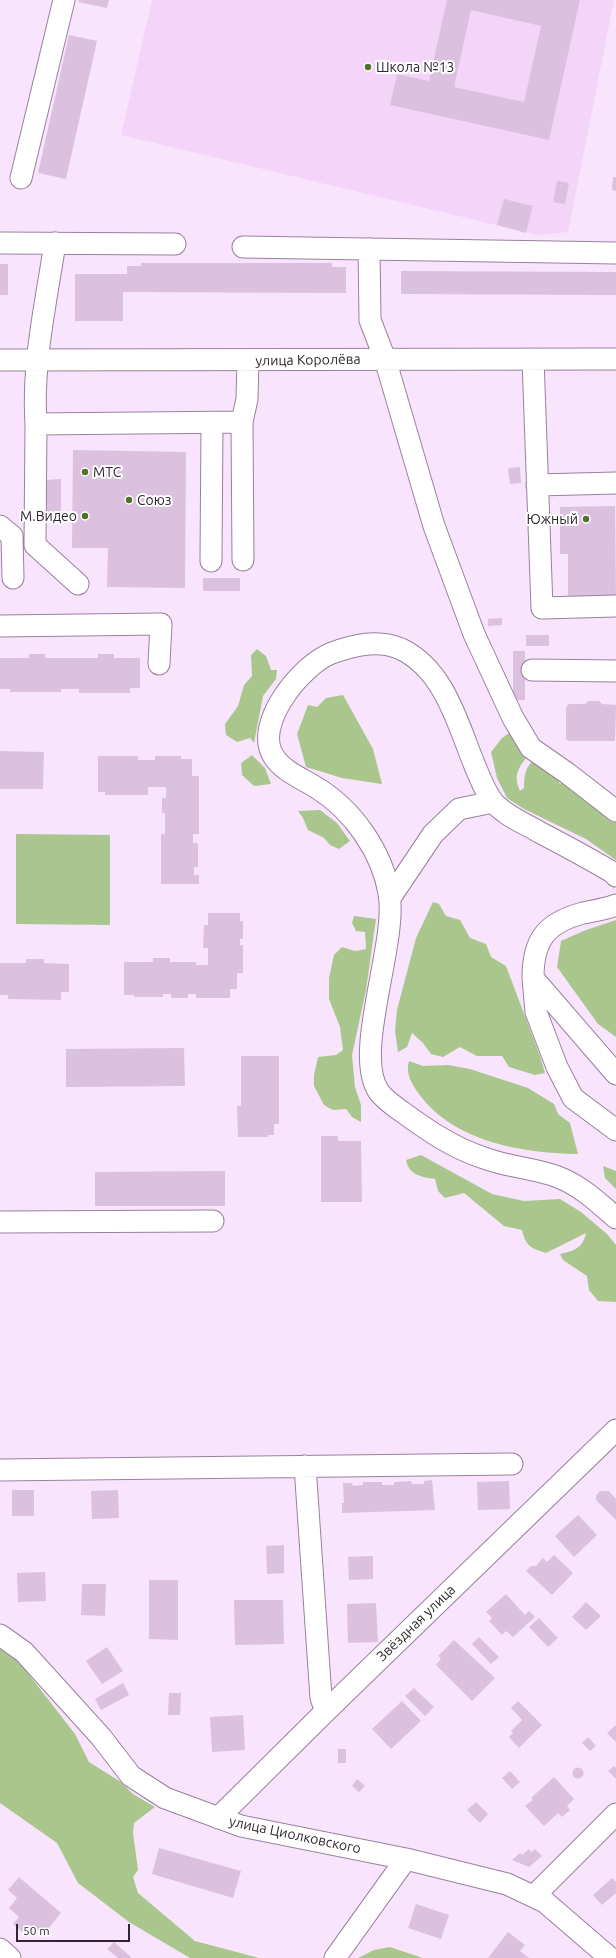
<!DOCTYPE html>
<meta charset="utf-8">
<style>
body{margin:0}
#map{position:relative;width:616px;height:1958px;overflow:hidden;background:#f8e4fc;font-family:Ubuntu,sans-serif}
canvas{display:block}
.scale{position:absolute;left:16px;top:1924px;width:114px;height:18px;box-sizing:border-box;border:2px solid #302631;border-top:0;padding-left:5px;font-size:12px;line-height:14px;white-space:nowrap;color:#302631;-webkit-text-stroke:3px #fff;paint-order:stroke}
</style>
<div id="map">
<canvas width="616" height="1958"></canvas>
<div class="scale">50 m</div>
</div>
<script>
const ctx = document.querySelector('canvas').getContext('2d');
ctx.lineJoin = 'round';
function fillPath(path, color) {
  ctx.fillStyle = color;
  ctx.fill(path, 'evenodd');
}
function strokePath(path, color, width, dash) {
  ctx.strokeStyle = color;
  ctx.lineWidth = width;
  ctx.lineCap = dash ? 'butt' : 'round';
  ctx.setLineDash(dash || []);
  ctx.stroke(path);
}
function write(font, color, halo, rows, align = 'center') {
  ctx.font = font + ' Ubuntu,sans-serif';
  ctx.lineWidth = 4;
  ctx.setLineDash([]);
  ctx.textBaseline = 'middle';
  ctx.strokeStyle = halo;
  ctx.fillStyle = color;
  for (const [text, x, y, turn = 0] of rows) {
    ctx.save();
    ctx.translate(x, y);
    ctx.rotate((+turn || 0) * Math.PI / 180);
    ctx.textAlign = isNaN(turn) ? turn : align;
    if (halo) ctx.strokeText(text, 0, 0);
    ctx.fillText(text, 0, 0);
    ctx.restore();
  }
}
fillPath(new Path2D(`
 M 152,0 L 614,0 L 568,232 L 538,235 L 121,135 Z`), '#f4d5f9');
fillPath(new Path2D(`
 M 16,834 L 110,835 L 110,925 L 16,924 Z`), '#aac590');
fillPath(new Path2D(`
 M 257,649 L 266,656 L 271,670 L 277,670 L 276,679 L 263,696 L 254,743 L 250,738 L 237,742 L 226,735 L 225,724 L 238,706 L 244,685 L 252,676 L 251,655 Z
 M 343,695 L 373,749 L 382,784 L 342,778 L 306,767 L 297,734 L 308,705 L 317,707 L 326,698 Z
 M 513,730 L 528,755 C 518,769 513,775 520,791 L 524,788 C 524,776 525,767 535,759 L 555,774 L 560,784 L 568,777 L 616,813 L 616,860 L 586,839 L 524,809 L 507,798 L 497,778 L 491,752 L 502,738 Z
 M 252,755 L 265,768 L 271,784 L 254,786 L 242,775 L 241,763 Z
 M 320,810 L 337,823 L 350,841 L 339,849 L 330,845 L 324,838 L 308,830 L 303,818 L 298,811 Z
 M 433,902 L 439,904 L 446,916 L 460,920 L 470,938 L 486,944 L 491,957 L 506,966 L 540,1056 L 545,1073 L 535,1075 L 509,1067 L 502,1056 L 477,1056 L 460,1047 L 443,1057 L 431,1054 L 423,1043 L 412,1033 L 407,1047 L 398,1052 L 395,1031 L 397,1010 L 416,938 Z
 M 354,916 L 376,919 L 366,990 L 352,1055 L 355,1087 L 361,1105 L 361,1122 L 352,1117 L 346,1109 L 333,1110 L 324,1105 L 314,1086 L 314,1075 L 318,1057 L 336,1055 L 343,1050 L 340,1027 L 329,999 L 329,978 L 334,955 L 342,947 L 355,951 L 366,949 L 365,932 L 356,931 L 352,923 Z
 M 616,920 L 616,1037 L 598,1024 L 557,967 L 561,941 L 586,930 Z
 M 409,1061 L 423,1066 L 448,1065 L 470,1069 L 528,1088 L 554,1104 L 558,1114 L 570,1123 L 578,1154 C 522,1153 454,1142 419,1094 C 412,1084 405,1074 409,1061 Z
 M 421,1155 L 492,1194 L 524,1201 L 560,1199 L 581,1212 L 607,1234 L 616,1245 L 616,1302 L 598,1301 L 589,1290 L 587,1276 L 563,1260 L 560,1254 C 574,1251 583,1248 586,1233 L 546,1253 C 530,1248 526,1246 522,1230 L 504,1226 L 464,1193 L 445,1198 L 438,1191 L 435,1179 C 421,1177 409,1175 406,1160 Z
 M 603,1166 L 616,1171 L 616,1189 L 605,1178 Z
 M 0,1644 L 9,1649 L 75,1734 L 89,1762 L 121,1782 L 133,1794 L 155,1807 L 134,1823 L 133,1833 L 138,1870 L 133,1877 L 138,1893 L 195,1941 L 259,1958 L 190,1958 L 129,1922 L 78,1883 L 57,1843 L 0,1803 Z
 M 390,1947 L 420,1957 L 422,1958 L 358,1958 L 374,1950 Z`), '#a9c78c');
fillPath(new Path2D(`
 M 79,0 L 109,0 L 107,8 L 78,2 Z
 M 447,0 L 580,0 L 549,140 L 390,105 L 397,74 L 429,81 ZM 471,10 L 541,26 L 524,102 L 454,87 Z
 M 69,35 L 97,41 L 66,179 L 38,173 Z
 M 613,177 L 616,177 L 616,191 L 612,190 Z
 M 557,181 L 569,183 L 565,204 L 553,202 Z
 M 504,199 L 533,206 L 526,233 L 497,225 Z
 M 141,263 L 332,263 L 332,267 L 346,267 L 346,293 L 123,292 L 123,321 L 75,321 L 75,274 L 127,274 L 127,266 L 141,266 Z
 M 0,264 L 8,264 L 8,295 L 0,295 Z
 M 401,271 L 616,272 L 616,295 L 401,294 Z
 M 73,450 L 186,452 L 185,588 L 107,587 L 108,548 L 72,548 Z
 M 520,467 L 521,483 L 510,484 L 508,468 Z
 M 61,479 L 61,515 L 45,515 L 45,480 Z
 M 615,506 L 616,598 L 568,599 L 568,554 L 560,554 L 560,507 Z
 M 203,578 L 240,578 L 240,591 L 203,591 Z
 M 502,618 L 502,625 L 488,626 L 488,619 Z
 M 526,635 L 549,635 L 549,646 L 526,646 Z
 M 513,651 L 525,651 L 525,700 L 513,700 Z
 M 29,654 L 45,654 L 45,658 L 98,658 L 98,654 L 114,654 L 114,658 L 140,658 L 140,688 L 130,688 L 130,693 L 79,693 L 79,689 L 61,689 L 61,692 L 10,692 L 10,689 L 0,689 L 0,658 L 29,658 Z
 M 588,701 L 599,701 L 602,704 L 616,705 L 615,741 L 569,741 L 566,739 L 566,707 L 569,704 L 585,704 Z
 M 0,751 L 44,752 L 43,789 L 0,789 Z
 M 98,756 L 138,756 L 138,760 L 155,760 L 155,756 L 181,756 L 181,759 L 192,759 L 192,776 L 199,776 L 199,834 L 193,834 L 193,843 L 198,843 L 198,867 L 194,867 L 194,875 L 199,875 L 199,884 L 161,884 L 161,834 L 165,834 L 165,813 L 162,813 L 162,798 L 166,798 L 166,787 L 148,787 L 148,795 L 105,795 L 105,792 L 98,792 Z
 M 208,913 L 240,913 L 240,921 L 243,921 L 243,939 L 240,939 L 240,945 L 243,945 L 243,973 L 237,973 L 237,989 L 230,989 L 230,998 L 196,998 L 196,994 L 188,994 L 188,998 L 171,998 L 171,994 L 163,994 L 163,997 L 134,997 L 134,995 L 124,995 L 124,962 L 153,962 L 153,958 L 170,958 L 170,962 L 196,962 L 196,965 L 208,965 L 208,948 L 203,948 L 204,925 L 208,925 Z
 M 26,959 L 44,959 L 44,963 L 69,964 L 69,992 L 61,992 L 61,1000 L 8,999 L 8,995 L 0,995 L 0,963 L 26,963 Z
 M 184,1048 L 185,1086 L 66,1087 L 66,1049 Z
 M 241,1056 L 279,1056 L 279,1124 L 274,1124 L 274,1135 L 268,1135 L 268,1137 L 238,1137 L 237,1106 L 241,1106 Z
 M 321,1136 L 338,1136 L 338,1141 L 361,1141 L 362,1202 L 321,1202 Z
 M 225,1171 L 225,1206 L 95,1206 L 95,1172 Z
 M 432,1480 L 435,1510 L 342,1513 L 342,1503 L 344,1503 L 343,1483 L 352,1483 L 353,1486 L 363,1485 L 363,1482 L 382,1482 L 382,1485 L 394,1485 L 394,1482 L 411,1481 L 412,1484 L 424,1484 L 424,1481 Z
 M 509,1481 L 510,1509 L 478,1510 L 477,1482 Z
 M 12,1490 L 34,1490 L 34,1516 L 12,1516 Z
 M 118,1490 L 119,1518 L 92,1519 L 91,1491 Z
 M 600,1491 L 609,1491 L 616,1499 L 616,1520 L 596,1500 L 596,1496 Z
 M 578,1515 L 597,1535 L 574,1557 L 555,1536 Z
 M 284,1545 L 284,1573 L 267,1574 L 266,1546 Z
 M 554,1555 L 573,1573 L 552,1595 L 526,1571 L 531,1566 L 536,1566 L 543,1558 L 547,1562 Z
 M 373,1556 L 373,1579 L 349,1580 L 348,1557 Z
 M 45,1572 L 46,1601 L 18,1602 L 17,1573 Z
 M 149,1580 L 178,1580 L 178,1640 L 149,1639 Z
 M 82,1584 L 106,1584 L 105,1616 L 81,1615 Z
 M 506,1594 L 525,1615 L 529,1611 L 535,1617 L 513,1637 L 506,1631 L 502,1635 L 489,1621 L 492,1618 L 486,1612 Z
 M 234,1600 L 283,1600 L 284,1644 L 235,1645 Z
 M 586,1602 L 601,1616 L 586,1630 L 572,1617 Z
 M 376,1603 L 378,1642 L 348,1643 L 347,1604 Z
 M 539,1618 L 558,1638 L 548,1647 L 529,1627 Z
 M 479,1637 L 499,1657 L 491,1664 L 472,1644 Z
 M 454,1640 L 495,1678 L 472,1701 L 436,1665 L 441,1659 L 438,1656 Z
 M 107,1647 L 123,1671 L 102,1684 L 86,1661 Z
 M 123,1683 L 129,1695 L 101,1710 L 95,1699 Z
 M 414,1688 L 434,1707 L 425,1716 L 405,1696 Z
 M 169,1693 L 181,1693 L 180,1715 L 168,1715 Z
 M 402,1701 L 421,1721 L 391,1749 L 372,1729 Z
 M 518,1701 L 542,1725 L 519,1748 L 509,1737 L 513,1733 L 511,1731 L 522,1720 L 511,1708 Z
 M 243,1715 L 245,1750 L 212,1752 L 210,1717 Z
 M 616,1725 L 616,1742 L 607,1733 Z
 M 588,1737 L 596,1746 L 590,1751 L 582,1743 Z
 M 338,1749 L 346,1749 L 346,1763 L 338,1763 Z
 M 614,1766 L 616,1768 L 616,1779 L 608,1771 Z
 M572.5 1773a5.5 5.5 0 1 1 11 0a5.5 5.5 0 1 1-11 0Z
 M 510,1771 L 520,1782 L 512,1789 L 502,1778 Z
 M 554,1777 L 574,1799 L 567,1806 L 570,1810 L 562,1817 L 558,1813 L 544,1826 L 525,1806 L 533,1800 L 531,1798 Z
 M 357,1779 L 365,1786 L 359,1792 L 352,1786 Z
 M 476,1802 L 488,1814 L 480,1823 L 467,1810 Z
 M 159,1848 L 241,1871 L 233,1898 L 152,1874 Z
 M 529,1849 L 531,1852 L 535,1849 L 542,1856 L 529,1867 L 512,1860 L 520,1853 L 522,1855 Z
 M 19,1877 L 61,1913 L 44,1934 L 33,1925 L 25,1934 L 13,1924 L 19,1917 L 9,1908 L 17,1898 L 8,1890 Z
 M 612,1878 L 616,1882 L 616,1893 L 602,1905 L 593,1895 Z
 M 416,1904 L 449,1915 L 441,1939 L 408,1928 Z
 M 508,1932 L 525,1945 L 520,1951 L 529,1958 L 488,1958 Z
 M 114,1942 L 131,1957 L 130,1958 L 118,1958 L 107,1949 Z`), '#dbc1df');
const minor = new Path2D(`
 M 21,178 L 64,0
 M 0,243 L 175,244
 M 55,243 C 46,303 32,363 36,424 L 242,422 L 247,399 L 248,360
 M 243,247 L 616,253
 M 369,249 L 370,320 L 385,359 L 434,526 L 474,634 L 513,718 L 531,748 L 567,773 L 616,811
 M 533,359 L 542,608 L 616,606
 M 0,360 L 616,359
 M 242,422 L 243,560
 M 36,424 L 35,545 L 78,584
 M 537,485 L 616,483
 M 0,526 L 12,536 L 13,578
 M 211,561 L 212,423
 M 0,626 L 161,624 L 159,664
 M 532,670 L 616,671
 M 616,876 L 612,872 C 588,858 564,845 539,832 C 524,823 506,816 494,803 C 486,794 480,778 475,766 C 458,725 445,670 401,649 C 378,639 354,645 332,653 C 302,664 252,725 274,757 C 284,772 303,779 317,788 C 353,810 382,852 389,893 C 398,943 352,1054 379,1092 C 384,1099 394,1106 401,1111 C 427,1130 453,1148 484,1158 C 507,1167 535,1168 558,1177 C 581,1186 598,1202 616,1218
 M 390,898 L 433,834 L 459,809 L 493,802
 M 616,905 C 606,909 593,911 583,913 C 545,923 533,941 533,978 L 616,1074
 M 533,978 L 536,1012 L 557,1067 L 573,1098 L 616,1130
 M 0,1222 L 213,1221
 M 305,1466 L 321,1698 L 326,1711
 M 0,1470 L 512,1464
 M 0,1635 L 24,1652 L 101,1737 L 131,1776 L 165,1798 L 241,1826 L 406,1859 L 507,1884 L 545,1902 L 610,1958
 M 218,1818 L 326,1711 L 616,1430
 M 534,1896 L 616,1814
 M 0,1949 L 10,1958
 M 335,1958 L 406,1859`);
strokePath(minor, '#99819d', 23);
strokePath(minor, '#fff', 21);
for (const [x, y, r, color] of [
 [368,67,4,"#517229"],
 [85,472,4,"#517229"],
 [129,500,4,"#517229"],
 [85,516,4,"#517229"],
 [586,519,4,"#517229"]
]) {
  const dot = new Path2D();
  dot.arc(x, y, r, 0, 2 * Math.PI);
  ctx.fillStyle = color;
  ctx.fill(dot);
  strokePath(dot, '#fff', 1.5);
}
write('14px', '#302631', '#fff', [
 ["Школа №13",376,67],
 ["МТС",93,472],
 ["Союз",137,500],
 ["М.Видео",77,516,"right"],
 ["Южный",578,519,"right"]
], 'left');
write('14px', '#302631', '#fff', [
 ["улица Королёва",308,360,-1],
 ["Звёздная улица",416,1623,-44],
 ["улица Циолковского",295,1835,12]
]);
</script>
